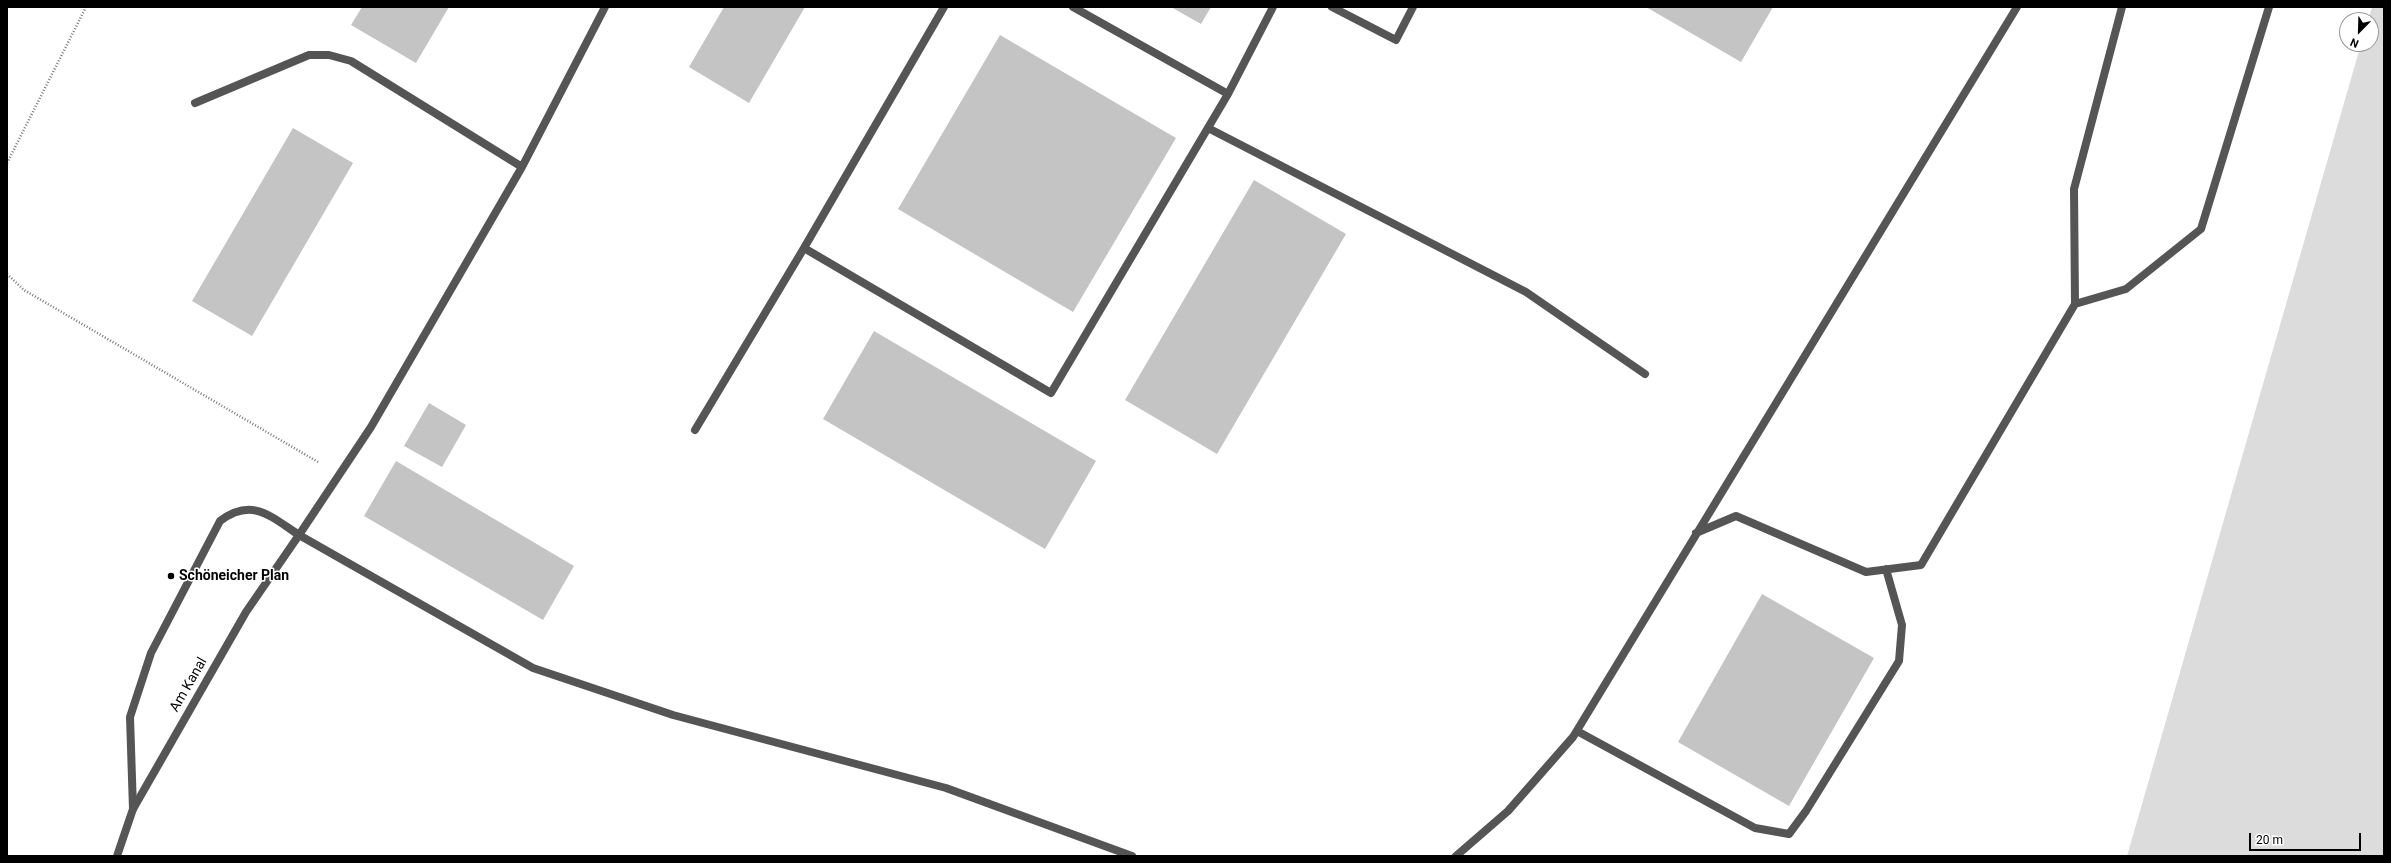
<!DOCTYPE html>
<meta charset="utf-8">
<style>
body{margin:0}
#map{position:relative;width:2391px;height:863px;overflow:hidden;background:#fff;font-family:Roboto,sans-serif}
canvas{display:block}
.frame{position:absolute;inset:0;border:8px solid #000;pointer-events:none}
.north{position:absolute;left:2339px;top:12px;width:40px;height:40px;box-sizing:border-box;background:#fff;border:1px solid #999;border-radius:50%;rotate:203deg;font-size:11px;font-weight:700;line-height:16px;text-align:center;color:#000}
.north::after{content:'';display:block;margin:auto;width:14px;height:18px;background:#000;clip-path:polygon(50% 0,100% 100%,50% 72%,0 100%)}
.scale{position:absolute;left:2249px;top:833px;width:112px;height:18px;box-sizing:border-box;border:2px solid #000;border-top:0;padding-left:5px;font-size:12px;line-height:14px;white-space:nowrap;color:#000;-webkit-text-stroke:3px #fff;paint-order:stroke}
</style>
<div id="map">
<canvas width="2391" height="863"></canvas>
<div class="frame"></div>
<div class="north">N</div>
<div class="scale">20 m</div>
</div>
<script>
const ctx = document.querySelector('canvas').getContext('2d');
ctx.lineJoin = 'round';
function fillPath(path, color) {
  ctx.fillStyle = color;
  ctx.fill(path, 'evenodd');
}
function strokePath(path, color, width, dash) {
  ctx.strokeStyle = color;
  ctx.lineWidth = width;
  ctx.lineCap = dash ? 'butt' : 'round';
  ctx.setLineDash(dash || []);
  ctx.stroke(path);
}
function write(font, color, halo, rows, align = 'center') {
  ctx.font = font + ' Roboto,sans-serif';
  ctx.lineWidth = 3;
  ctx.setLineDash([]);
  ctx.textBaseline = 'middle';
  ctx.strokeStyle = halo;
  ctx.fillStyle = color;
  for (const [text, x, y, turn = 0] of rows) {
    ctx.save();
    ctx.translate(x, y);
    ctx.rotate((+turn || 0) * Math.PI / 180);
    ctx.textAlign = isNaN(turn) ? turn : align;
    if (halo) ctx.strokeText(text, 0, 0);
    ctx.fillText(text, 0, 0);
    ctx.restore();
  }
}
fillPath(new Path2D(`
 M 2372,7 L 2384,7 L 2384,856 L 2127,856 L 2361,44 L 2371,44 L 2371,20 L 2368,20 Z`), '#dcdcdc');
fillPath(new Path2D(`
 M 362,7 L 449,7 L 416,63 L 351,25 Z
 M 724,7 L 805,7 L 749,103 L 689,67 Z
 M 1171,7 L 1211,7 L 1201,24 Z
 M 1646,7 L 1773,7 L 1741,62 Z
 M 1000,35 L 1176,138 L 1073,312 L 898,209 Z
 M 293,128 L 353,163 L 252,336 L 192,301 Z
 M 1254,180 L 1346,234 L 1217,454 L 1125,400 Z
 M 874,331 L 1096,461 L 1045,549 L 823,419 Z
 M 429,403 L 466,425 L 442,467 L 404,446 Z
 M 396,461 L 574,566 L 543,620 L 364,516 Z
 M 1762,594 L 1874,658 L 1789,806 L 1678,742 Z`), '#c4c4c4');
strokePath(new Path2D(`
 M 7,163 L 86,7
 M 7,274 L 24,290 L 318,462`), '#777', 2.5, [1, 2]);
strokePath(new Path2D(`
 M 1332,7 L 1396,40 L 1413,7
 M 1228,94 L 1273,7
 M 195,103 L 309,55 L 329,55 L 351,61 L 522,167
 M 1208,128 L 1526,292 L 1645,374
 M 804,248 L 944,7
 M 2075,304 L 2126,289 L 2201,229 L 2269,7
 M 695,430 L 804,248 L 1051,393 L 1228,94 L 1073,7
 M 1696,533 L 1736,516 L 1866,572 L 1921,565 L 2075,304 L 2074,189 L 2122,7
 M 299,535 L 371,427 L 522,167 L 605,7
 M 1577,731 L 1755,828 L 1789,834 L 1806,811 L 1899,661 L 1902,625 L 1886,569
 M 133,809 L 130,717 L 151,653 L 220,521 C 252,497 270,516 299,535 L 533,668 L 673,715 L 946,788 L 1132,856
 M 1456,856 L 1508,811 L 1573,737 L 2017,7`), '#555', 8);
strokePath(new Path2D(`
 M 117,856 L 133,809 L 246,612 L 299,535`), '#555', 8);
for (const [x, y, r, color] of [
 [171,576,4,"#000"]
]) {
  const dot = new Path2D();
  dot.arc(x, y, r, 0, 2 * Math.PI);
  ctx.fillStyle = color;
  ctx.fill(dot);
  strokePath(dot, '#fff', 1.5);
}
write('bold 14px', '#000', '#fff', [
 ["Schöneicher Plan",179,576]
], 'left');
write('14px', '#000', '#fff', [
 ["Am Kanal",189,685,-60]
]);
</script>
